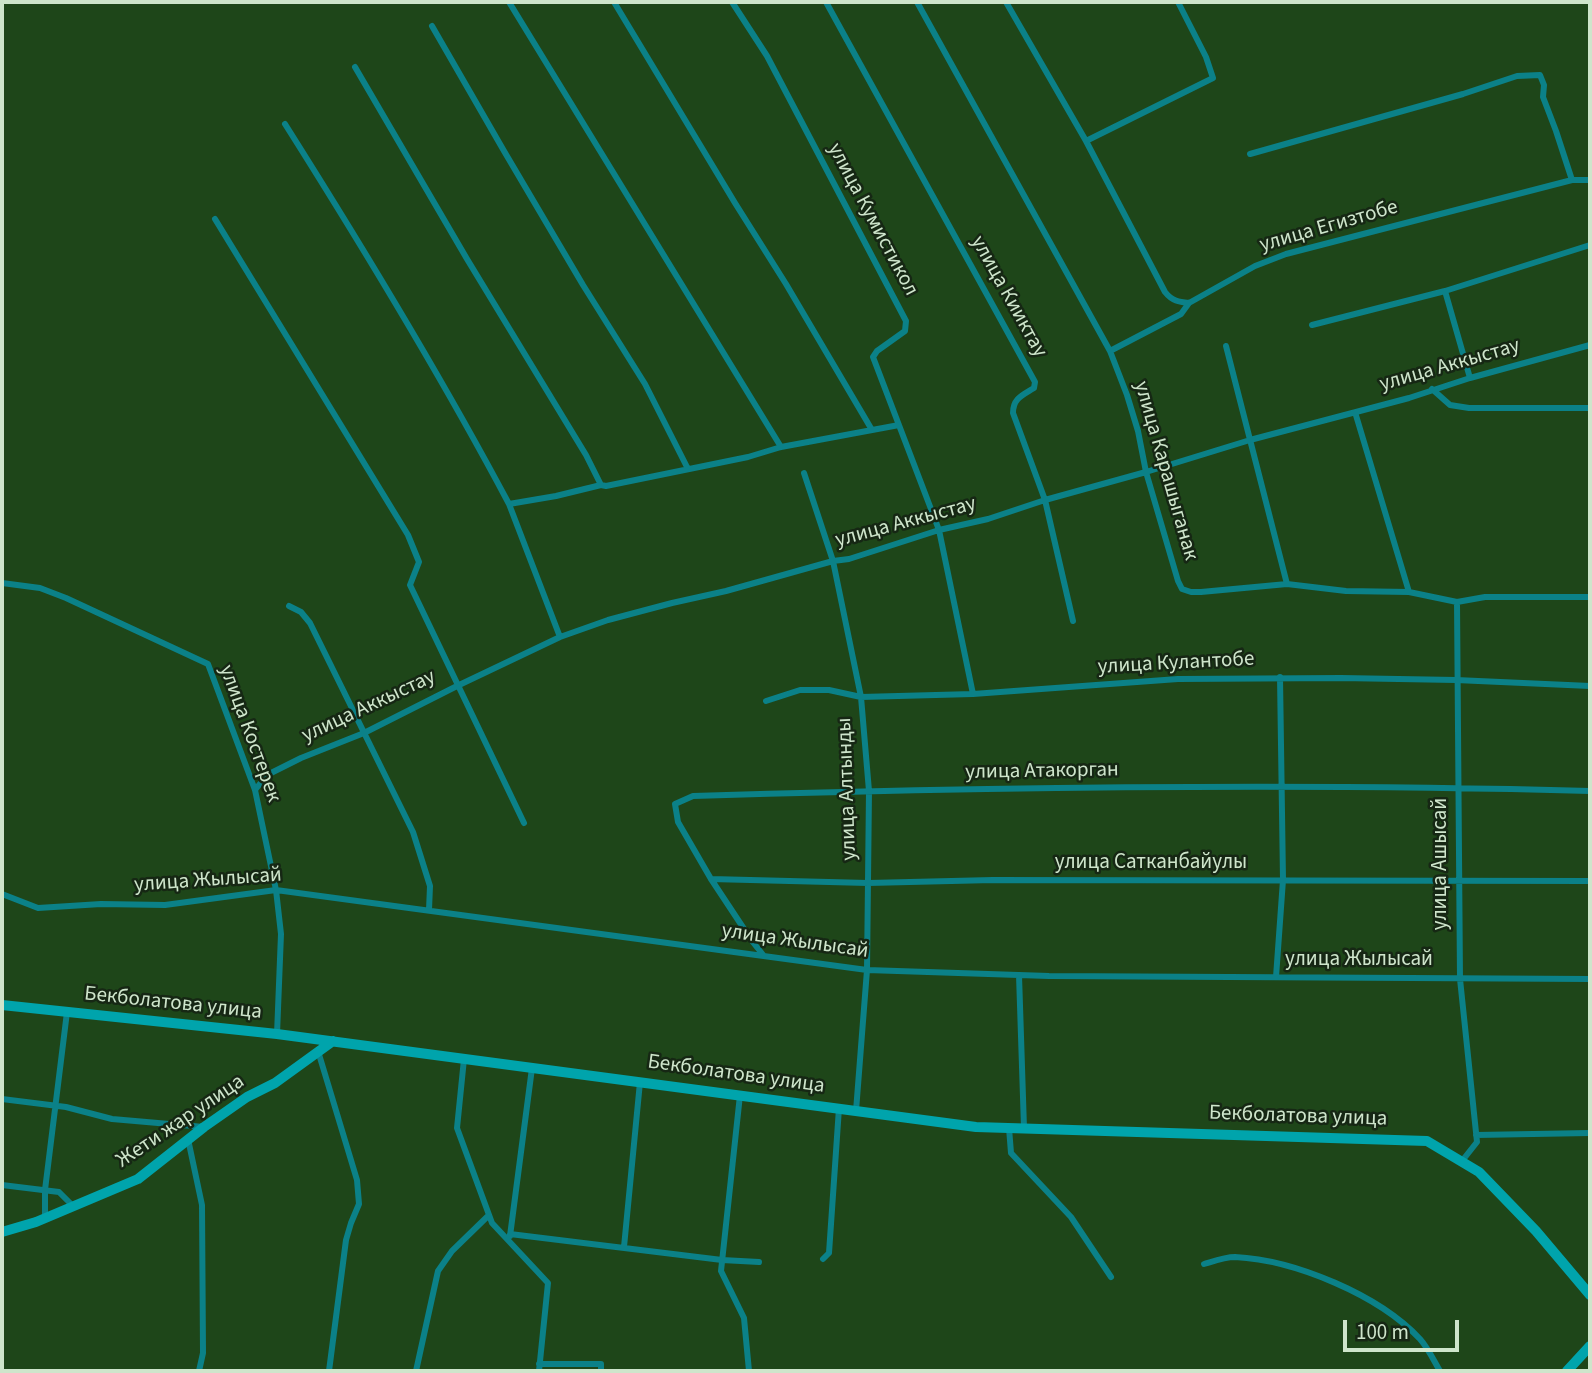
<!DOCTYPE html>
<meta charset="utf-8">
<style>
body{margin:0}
#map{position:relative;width:1592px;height:1373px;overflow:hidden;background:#1e4619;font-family:"Source Sans 3",sans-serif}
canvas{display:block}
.frame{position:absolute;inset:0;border:4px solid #cee5cb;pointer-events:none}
.scale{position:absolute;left:1343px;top:1320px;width:116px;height:32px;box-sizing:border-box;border:4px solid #cee5cb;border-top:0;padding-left:9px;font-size:21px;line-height:24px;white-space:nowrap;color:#cee5cb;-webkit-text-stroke:5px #162714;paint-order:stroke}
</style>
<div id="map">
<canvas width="1592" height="1373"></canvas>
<div class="frame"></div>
<div class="scale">100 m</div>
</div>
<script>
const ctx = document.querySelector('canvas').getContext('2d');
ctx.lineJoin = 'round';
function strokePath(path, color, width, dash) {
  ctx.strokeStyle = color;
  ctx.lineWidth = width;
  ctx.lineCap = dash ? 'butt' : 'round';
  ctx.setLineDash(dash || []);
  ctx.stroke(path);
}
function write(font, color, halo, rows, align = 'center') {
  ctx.font = font + ' "Source Sans 3",sans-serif';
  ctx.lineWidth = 5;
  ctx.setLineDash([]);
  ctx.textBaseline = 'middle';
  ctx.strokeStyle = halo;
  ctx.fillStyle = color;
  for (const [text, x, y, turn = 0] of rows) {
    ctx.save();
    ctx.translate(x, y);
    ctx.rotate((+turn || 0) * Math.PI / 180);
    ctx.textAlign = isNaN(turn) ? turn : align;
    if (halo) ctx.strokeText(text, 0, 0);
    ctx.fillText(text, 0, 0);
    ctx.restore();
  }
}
strokePath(new Path2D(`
 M 509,2 L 781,447
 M 614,2 L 735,203 L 786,284 L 872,430
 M 732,2 L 767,56 L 906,321 L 905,331 L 877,351 L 873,357 L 939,530 L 973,694
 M 826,2 L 1035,382 L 1034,388 C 1023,395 1013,398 1013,413 L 1045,500 L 1073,621
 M 917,2 L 1110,351 L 1127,395 L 1138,431 L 1146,472 L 1178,581 L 1182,589 L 1191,592 L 1201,592 L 1287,584 L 1346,591 L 1409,592 L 1457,602 L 1485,597 L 1590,597
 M 1006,2 L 1086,141 L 1165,292 C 1172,301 1179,302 1189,303 L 1255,266 L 1286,254 L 1572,180 L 1590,180
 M 432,26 L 504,151 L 583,285 L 645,384 L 688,469
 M 355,67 L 467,259 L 586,455 L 601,485 L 606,486 L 748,457 L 781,447 L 899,425
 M 285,124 C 364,249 440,374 509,504 L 556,496 L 601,485
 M 1086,141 L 1213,78 L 1206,57 L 1178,2
 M 1250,154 L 1463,94 L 1517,76 L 1540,75 L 1544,85 L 1543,97 L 1556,131 L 1572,180
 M 215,219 L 408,535 L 419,562 L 410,585 L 524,823
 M 1445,291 L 1470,378
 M 1312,325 L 1445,291 L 1590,245
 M 1226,346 L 1287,584
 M 1110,351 L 1181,314 L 1189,303
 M 1432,389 L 1450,405 L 1469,408 L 1590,408
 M 1355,412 L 1409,592
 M 804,473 L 833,561 L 861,697 L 869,791 L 867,970 L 856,1111
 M 509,504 L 560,637
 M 2,583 L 40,588 L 66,598 L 208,664 L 255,790 L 276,890 L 281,934 L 277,1034
 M 1457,602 L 1460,979 L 1477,1142 L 1462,1161
 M 289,606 L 301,612 L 310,623 L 413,832 L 430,886 L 429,910
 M 766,701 L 800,690 L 829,690 L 861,697 L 973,694 L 1178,679 L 1341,678 L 1456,680 L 1590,686
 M 255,790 L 267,775 L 301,758 L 364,733 L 457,686 L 560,637 L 608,620 L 672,603 L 726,591 L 833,561 L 849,559 L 939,530 L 988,519 L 1045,500 L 1146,472 L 1250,440 L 1409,398 L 1470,378 L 1590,345
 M 711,879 L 868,883 L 993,880 L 1590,881
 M 2,894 L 38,908 L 101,904 L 165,905 L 276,890 L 867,970 L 1049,976 L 1590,979
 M 764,956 L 752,941 L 711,879 L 678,822 L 675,804 L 693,796 C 992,787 1291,783 1590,791
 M 1019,975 L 1024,1128
 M 1276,977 L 1283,880 L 1280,677
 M 318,1051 L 357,1180 L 359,1204 L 351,1223 L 346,1240 L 329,1371
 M 464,1059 L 457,1128 L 492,1223 L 548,1283 L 539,1371
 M 740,1095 L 721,1271 L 744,1318 L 749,1371
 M 2,1099 L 66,1107 L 112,1119 L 204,1127
 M 1009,1128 L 1011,1153 L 1071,1217 L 1111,1277
 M 1476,1135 L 1590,1133
 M 188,1139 L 202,1205 L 203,1353 L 199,1371
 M 2,1185 L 59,1192 L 73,1206
 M 45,1218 L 45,1190 L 67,1012
 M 510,1234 L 722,1260 L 759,1262
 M 510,1236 L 532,1068
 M 624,1247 L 640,1082
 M 823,1259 L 829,1253 L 839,1108
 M 1204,1264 C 1214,1261 1225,1257 1235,1257 C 1295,1260 1379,1295 1420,1339 C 1428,1348 1434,1361 1440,1371
 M 539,1364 L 601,1364 L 601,1371
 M 416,1371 L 438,1271 L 452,1251 L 489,1215`), '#0b8188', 6);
strokePath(new Path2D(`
 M 2,1005 L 277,1034 L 976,1127 L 1427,1141 L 1479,1172 L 1536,1231 L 1590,1295
 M 2,1232 L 36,1222 L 138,1179 L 204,1127 L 247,1097 L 275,1083 L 333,1041
 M 1567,1371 L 1590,1346`), '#00a4ac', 10);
write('21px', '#cee5cb', '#162714', [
 ["улица Кумистикол",872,220,62],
 ["улица Егизтобе",1329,227,-16],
 ["улица Кииктау",1008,297,61],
 ["улица Аккыстау",1450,366,-16],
 ["улица Карашыганак",1165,471,74],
 ["улица Аккыстау",906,523,-15],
 ["улица Кулантобе",1176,664,-3],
 ["улица Аккыстау",369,707,-25],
 ["улица Костерек",249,734,70],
 ["улица Атакорган",1042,772,-1],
 ["улица Алтынды",848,789,-92],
 ["улица Сатканбайулы",1151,863],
 ["улица Ашысай",1441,864,-90],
 ["улица Жылысай",208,881,-4],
 ["улица Жылысай",795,942,8],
 ["улица Жылысай",1359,960],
 ["Бекболатова улица",173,1004,6],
 ["Бекболатова улица",736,1075,8],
 ["Бекболатова улица",1298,1117,2],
 ["Жети жар улица",181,1122,-34]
]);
</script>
